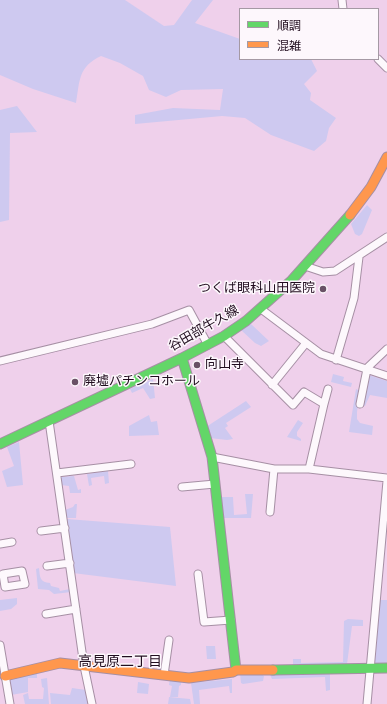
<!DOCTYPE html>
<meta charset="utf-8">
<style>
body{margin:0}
#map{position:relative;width:387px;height:704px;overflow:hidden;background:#efd0eb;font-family:Roboto,"Noto Sans JP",sans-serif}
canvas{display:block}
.legend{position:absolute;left:239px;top:8px;width:140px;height:52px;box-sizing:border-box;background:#fdf7fc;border:1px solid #a599a4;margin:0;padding:5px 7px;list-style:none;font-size:12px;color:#210d1f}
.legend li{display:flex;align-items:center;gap:8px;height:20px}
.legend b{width:20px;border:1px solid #a599a4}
</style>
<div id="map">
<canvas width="387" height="704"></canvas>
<ul class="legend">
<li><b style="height:5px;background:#63d668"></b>順調</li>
<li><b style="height:5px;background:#ff974d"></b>混雑</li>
</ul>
</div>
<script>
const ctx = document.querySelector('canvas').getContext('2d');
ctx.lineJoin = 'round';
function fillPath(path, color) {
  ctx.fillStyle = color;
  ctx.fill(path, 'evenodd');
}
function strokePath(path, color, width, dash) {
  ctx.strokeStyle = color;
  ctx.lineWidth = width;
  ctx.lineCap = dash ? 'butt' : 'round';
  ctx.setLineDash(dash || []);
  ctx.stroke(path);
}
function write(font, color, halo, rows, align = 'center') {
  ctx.font = font + ' Roboto,"Noto Sans JP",sans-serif';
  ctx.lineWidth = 3;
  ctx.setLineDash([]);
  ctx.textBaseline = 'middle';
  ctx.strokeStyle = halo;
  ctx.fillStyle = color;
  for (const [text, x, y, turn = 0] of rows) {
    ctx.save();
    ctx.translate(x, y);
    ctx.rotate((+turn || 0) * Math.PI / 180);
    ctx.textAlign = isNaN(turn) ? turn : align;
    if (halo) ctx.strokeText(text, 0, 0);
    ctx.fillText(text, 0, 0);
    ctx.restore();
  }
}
fillPath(new Path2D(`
 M 0,0 L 125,0 L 164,26 L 174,25 L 192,0 L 213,0 L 195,23 L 240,39 L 240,59 L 311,59 L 317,71 L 304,84 L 311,93 L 310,100 L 336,118 L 329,128 L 326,141 L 314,151 L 271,135 L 245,118 L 222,116 L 135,124 L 135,115 L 173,108 L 220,110 L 223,89 L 181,90 L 166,97 L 149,90 L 143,76 L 120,63 L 101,56 C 78,67 80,80 76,103 L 33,89 L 0,75 Z
 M 17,106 L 37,132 L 10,133 L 9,220 L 0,222 L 0,110 Z
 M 367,205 L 372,210 L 362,234 L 359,236 L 355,234 L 351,224 Z
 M 251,324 L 269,341 L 261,346 L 255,343 L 241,330 Z
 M 333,374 L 344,377 L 343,381 L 352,383 L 351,387 L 331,382 Z
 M 369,375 L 387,381 L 387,398 L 370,395 L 365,406 L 361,405 Z
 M 153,379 L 155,398 L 150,399 L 143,388 L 132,393 L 130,389 Z
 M 356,389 L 360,391 L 357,412 L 357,419 L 360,423 L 373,426 L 372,435 L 349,432 Z
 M 246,401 L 251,407 L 226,423 L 228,426 L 225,428 L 233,439 L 227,440 L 210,438 L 206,427 Z
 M 149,415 L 151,422 L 157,421 L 159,435 L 129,436 L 129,426 Z
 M 298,420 L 303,423 L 297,432 L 297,436 L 301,439 L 301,441 L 287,437 Z
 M 19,442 L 23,485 L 7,487 L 2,471 L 14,466 L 7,447 Z
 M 108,471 L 109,483 L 105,484 L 104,476 L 91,478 L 92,485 L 89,486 L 87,474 Z
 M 74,476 L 78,490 L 81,489 L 81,493 L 70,493 L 69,486 L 61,485 L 60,477 Z
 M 245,494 L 253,494 L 251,518 L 223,518 L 221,497 L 233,497 L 234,515 L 247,514 Z
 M 75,504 L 77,504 L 76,518 L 66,518 L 65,510 L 73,507 Z
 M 67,519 L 170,527 L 176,586 L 73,573 Z
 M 39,568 C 40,578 40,582 50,583 L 51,586 L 59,588 L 60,591 L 70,589 L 71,592 L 54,594 L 49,590 L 38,589 L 36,569 Z
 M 17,598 L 17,604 L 11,609 L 0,611 L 0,600 Z
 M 379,600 L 387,600 L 387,665 L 372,665 Z
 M 348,619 L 363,620 L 363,626 L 352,626 L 347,664 L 293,666 L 293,659 L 301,659 L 301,663 L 343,662 L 344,621 Z
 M 206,646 L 215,646 L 216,659 L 207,659 Z
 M 330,671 L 330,690 L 326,691 L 325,677 L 272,679 L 270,675 L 272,672 Z
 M 37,672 L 37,678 L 28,678 L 28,692 L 11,695 L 9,678 Z
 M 240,673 L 261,673 L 264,676 L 263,681 L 243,684 L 241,683 Z
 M 47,678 L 49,704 L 25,704 L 23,695 L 28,693 L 29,699 L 43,699 L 44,688 L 42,687 L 41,679 Z
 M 170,678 L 181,680 L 181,685 L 179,686 L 178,697 L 170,697 L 172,686 L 169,685 Z
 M 232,679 L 232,693 L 230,693 L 229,686 L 199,690 L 200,704 L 194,704 L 191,683 Z
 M 138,682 L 149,684 L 148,694 L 137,693 Z
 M 72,688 L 86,690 L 88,704 L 51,704 L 50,693 L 70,695 Z
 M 169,697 L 190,699 L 191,704 L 168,704 Z`), '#cec9f0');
const street = new Path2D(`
 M 342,0 L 343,9
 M 378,59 L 387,68
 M 305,266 L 323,272 L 335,271 L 387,237
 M 261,309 L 321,354 L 387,376
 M 224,336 L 293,405 L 304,392 L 324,404 L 309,469
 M 336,360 L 354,298 L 359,257
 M 0,361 L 152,324 L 189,310 L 208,345
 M 366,369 L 387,349
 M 272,385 L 306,343
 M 324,404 L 328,389
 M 360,404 L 367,369
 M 49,421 L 84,666 L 92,704
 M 212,457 L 274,469 L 309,469 L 387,478
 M 57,473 L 131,464
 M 182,487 L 215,484
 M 270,512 L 274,469
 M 41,531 L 65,528
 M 0,544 L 12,542
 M 47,566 L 70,563
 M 22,571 L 25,584 L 5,587 L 3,574 Z
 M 198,574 L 204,622 L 231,620
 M 46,614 L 76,609
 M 0,645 L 10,704
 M 164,675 L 169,640
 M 367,704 L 387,481`);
const fast = new Path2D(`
 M 182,358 L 212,457 L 236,670
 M 0,444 L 182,358 L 224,336 L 246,321 L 292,280 L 350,215
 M 273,670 L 387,668`);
const slow = new Path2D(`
 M 350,215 L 371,187 L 387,157
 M 5,676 L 60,663 L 189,678 L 233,672 L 236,670 L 273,670`);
strokePath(street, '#a68fa4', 9);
strokePath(fast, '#a68fa4', 11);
strokePath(slow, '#a68fa4', 11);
strokePath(street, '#fdf8fc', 7);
strokePath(fast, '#63d668', 9);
strokePath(slow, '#ff974d', 9);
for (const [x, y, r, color] of [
 [323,289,4,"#695166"],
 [197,365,4,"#695166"],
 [75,382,4,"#695166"]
]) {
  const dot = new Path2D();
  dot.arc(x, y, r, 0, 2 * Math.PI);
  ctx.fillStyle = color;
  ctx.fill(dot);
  strokePath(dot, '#fdf7fc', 1.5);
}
write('13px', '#210d1f', '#fdf7fc', [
 ["つくば眼科山田医院",315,289,"right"],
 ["向山寺",205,365],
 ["廃墟パチンコホール",83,382]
], 'left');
write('13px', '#210d1f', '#fdf7fc', [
 ["谷田部牛久線",204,329,-30]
]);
write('14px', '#210d1f', '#fdf7fc', [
 ["高見原二丁目",120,662]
]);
</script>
